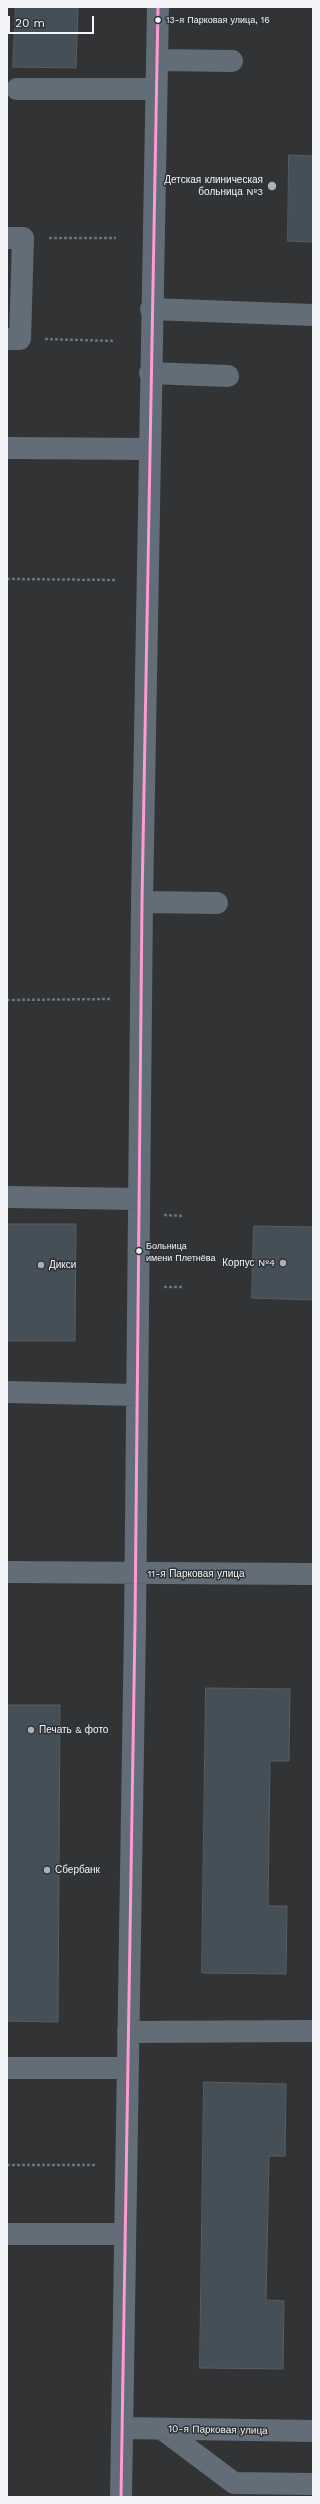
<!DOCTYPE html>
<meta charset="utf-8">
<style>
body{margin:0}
#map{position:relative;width:320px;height:2504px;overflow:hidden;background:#313335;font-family:"Work Sans",sans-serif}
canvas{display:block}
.frame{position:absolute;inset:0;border:8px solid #f2f4f7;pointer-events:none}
.scale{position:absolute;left:8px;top:16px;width:86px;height:18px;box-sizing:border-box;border:2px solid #f2f4f7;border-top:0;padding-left:5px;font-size:12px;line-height:14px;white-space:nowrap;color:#f2f4f7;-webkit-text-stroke:3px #2f3337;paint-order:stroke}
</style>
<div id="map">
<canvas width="320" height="2504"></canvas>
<div class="frame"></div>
<div class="scale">20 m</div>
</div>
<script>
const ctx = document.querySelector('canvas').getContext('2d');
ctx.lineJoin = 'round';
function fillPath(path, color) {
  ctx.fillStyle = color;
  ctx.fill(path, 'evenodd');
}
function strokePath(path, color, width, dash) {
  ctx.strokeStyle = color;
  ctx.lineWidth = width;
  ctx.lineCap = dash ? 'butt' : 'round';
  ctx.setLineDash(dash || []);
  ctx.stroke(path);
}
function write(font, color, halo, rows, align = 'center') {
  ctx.font = font + ' "Work Sans",sans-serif';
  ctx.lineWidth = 3;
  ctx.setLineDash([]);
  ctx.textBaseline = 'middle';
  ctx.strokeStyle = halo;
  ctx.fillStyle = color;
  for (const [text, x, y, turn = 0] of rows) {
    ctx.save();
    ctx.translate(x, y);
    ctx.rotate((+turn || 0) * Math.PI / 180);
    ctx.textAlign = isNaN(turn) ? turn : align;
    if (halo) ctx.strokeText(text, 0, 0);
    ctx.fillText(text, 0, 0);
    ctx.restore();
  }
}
const building = new Path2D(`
 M 16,7 L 78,7 L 76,68 L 13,67 Z
 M 289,155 L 313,156 L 313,242 L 288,241 Z
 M 8,1224 L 76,1224 L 75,1341 L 7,1341 Z
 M 254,1226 L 313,1227 L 313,1300 L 252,1298 Z
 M 206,1688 L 290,1689 L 289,1761 L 270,1761 L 268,1906 L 287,1906 L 286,1974 L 202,1973 Z
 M 7,1705 L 60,1705 L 58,2022 L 7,2021 Z
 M 204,2082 L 286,2084 L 285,2156 L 269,2156 L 266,2300 L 284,2301 L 283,2369 L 200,2368 Z`);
fillPath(building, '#454f58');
strokePath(building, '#5b5c5e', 1);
strokePath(new Path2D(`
 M 49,238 L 116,238
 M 45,339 L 115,341
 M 7,579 L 116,580
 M 7,1000 L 110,999
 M 164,1215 L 183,1216
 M 164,1287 L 182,1287
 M 7,2165 L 95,2165`), '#6a7177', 2.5, [3, 2]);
strokePath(new Path2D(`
 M 157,60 L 232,61
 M 17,89 L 156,89
 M 7,238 L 23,238 L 20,339 L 7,339
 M 151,309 L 313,315
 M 150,373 L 228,376
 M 7,448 L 150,449
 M 142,902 L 217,903
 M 7,1197 L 139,1199
 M 7,1392 L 136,1395
 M 7,1572 L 313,1574
 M 128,2032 L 313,2031
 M 7,2068 L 128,2068
 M 7,2234 L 125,2234
 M 122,2428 L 313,2431
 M 162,2429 L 234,2483 L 313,2484
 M 121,2497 L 135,1624 L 142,902 L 158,7`), '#626d77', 22);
strokePath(new Path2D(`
 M 121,2497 L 135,1624 L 142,902 L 158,7`), '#ff9ad2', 3);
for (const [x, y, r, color] of [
 [158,20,3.5,"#f2f4f7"],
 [272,186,5,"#aeb0b3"],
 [139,1251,3.5,"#f2f4f7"],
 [283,1263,4,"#aeb0b3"],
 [41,1265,4,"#aeb0b3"],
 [31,1730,4,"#aeb0b3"],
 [47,1870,4,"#aeb0b3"]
]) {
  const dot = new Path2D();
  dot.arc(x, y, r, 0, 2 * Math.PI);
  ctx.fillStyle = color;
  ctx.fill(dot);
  strokePath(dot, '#2f3337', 1.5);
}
write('9px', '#f2f4f7', '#2f3337', [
 ["13-я Парковая улица, 16",166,20],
 ["Больница",146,1246],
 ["имени Плетнёва",146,1258]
], 'left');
write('10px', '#f2f4f7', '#2f3337', [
 ["Детская клиническая",263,180,"right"],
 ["больница №3",263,192,"right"],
 ["Корпус №4",275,1263,"right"],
 ["Дикси",49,1265],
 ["Печать & фото",39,1730],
 ["Сбербанк",55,1870]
], 'left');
write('10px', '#f2f4f7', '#2f3337', [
 ["11-я Парковая улица",196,1574],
 ["10-я Парковая улица",218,2430,1]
]);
</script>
